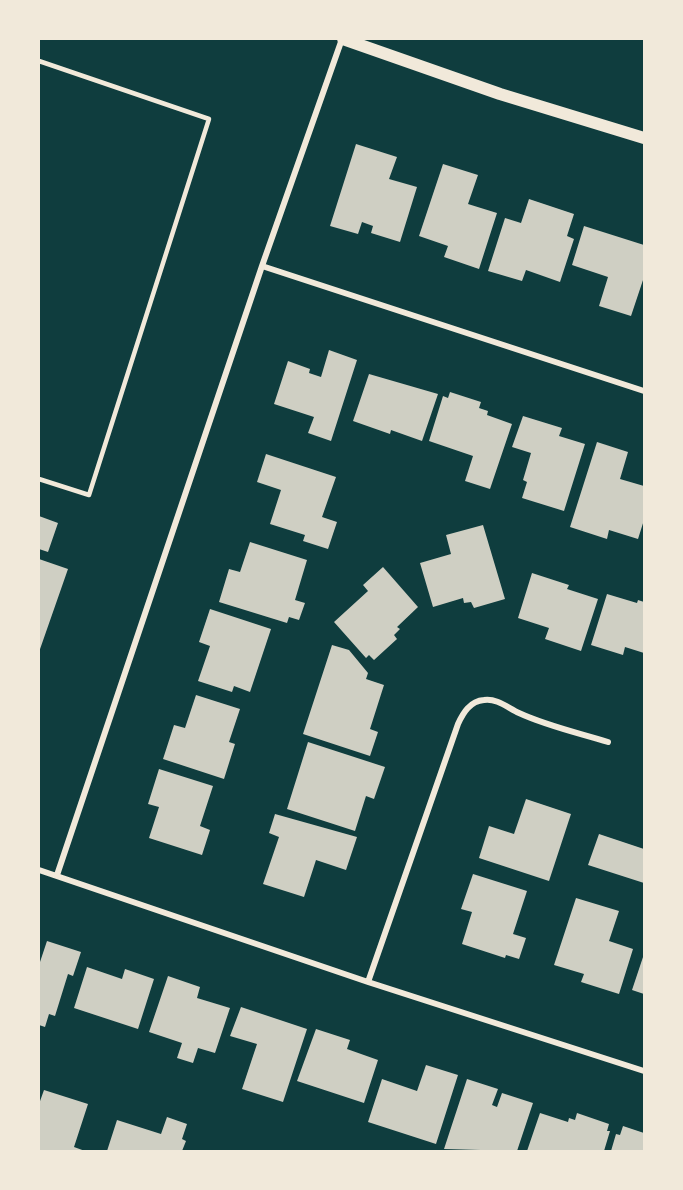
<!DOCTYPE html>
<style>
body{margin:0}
#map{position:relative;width:683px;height:1190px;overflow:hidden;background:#0f3d3e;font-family:"DM Sans",sans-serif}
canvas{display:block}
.frame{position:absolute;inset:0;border:40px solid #f1e9da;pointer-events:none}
</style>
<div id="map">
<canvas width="683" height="1190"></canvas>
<div class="frame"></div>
</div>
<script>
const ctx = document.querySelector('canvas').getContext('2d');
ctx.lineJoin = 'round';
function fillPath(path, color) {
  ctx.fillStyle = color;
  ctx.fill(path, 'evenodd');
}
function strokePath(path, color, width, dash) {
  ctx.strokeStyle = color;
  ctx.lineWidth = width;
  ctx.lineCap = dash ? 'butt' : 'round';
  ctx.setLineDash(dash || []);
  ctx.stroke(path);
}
fillPath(new Path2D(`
 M 356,144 L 397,157 L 389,179 L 417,187 L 400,242 L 371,233 L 373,226 L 362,222 L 358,234 L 330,226 Z
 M 443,164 L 478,175 L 468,204 L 497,213 L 479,269 L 444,257 L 448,246 L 419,236 Z
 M 529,199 L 574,214 L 567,236 L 574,239 L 560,282 L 526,270 L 522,281 L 488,271 L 505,218 L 521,223 Z
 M 584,226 L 644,245 L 644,277 L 631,316 L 599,306 L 608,277 L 572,265 Z
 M 329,350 L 357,360 L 331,441 L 308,433 L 314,417 L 274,404 L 288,361 L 310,369 L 309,373 L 321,377 Z
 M 369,374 L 438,394 L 422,441 L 391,430 L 390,434 L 353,421 Z
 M 450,392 L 481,402 L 479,408 L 488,411 L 487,415 L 512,424 L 490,489 L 465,481 L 473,456 L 429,441 L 443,396 L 448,398 Z
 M 523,416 L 562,428 L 559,436 L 585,444 L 564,511 L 522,498 L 527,482 L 523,480 L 531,453 L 512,447 Z
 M 597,442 L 628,452 L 620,479 L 644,486 L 644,520 L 638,539 L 609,530 L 607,539 L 570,527 Z
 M 266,454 L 336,477 L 322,517 L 337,522 L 328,549 L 303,541 L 305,535 L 270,524 L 281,490 L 257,482 Z
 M 39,516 L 58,523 L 48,552 L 39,549 Z
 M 483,525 L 505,599 L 474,608 L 471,602 L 464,603 L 463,598 L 433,607 L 420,563 L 451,554 L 446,535 Z
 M 250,542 L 307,560 L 295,600 L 305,603 L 299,620 L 289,617 L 287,623 L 219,602 L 229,569 L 240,572 Z
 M 39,559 L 68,569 L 39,652 Z
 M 383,567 L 418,607 L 397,627 L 400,629 L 394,635 L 397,639 L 374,660 L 369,655 L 366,658 L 334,622 L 368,591 L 363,585 Z
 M 532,573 L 569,585 L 567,589 L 598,599 L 581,651 L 545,639 L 549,628 L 518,618 Z
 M 607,594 L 637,603 L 638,600 L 644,602 L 644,653 L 625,647 L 623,655 L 591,645 Z
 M 210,609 L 271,629 L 250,692 L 234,686 L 232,692 L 198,681 L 210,646 L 199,642 Z
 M 332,645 L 349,650 L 368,673 L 366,679 L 384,685 L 370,729 L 378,732 L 370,756 L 303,734 Z
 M 196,695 L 240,709 L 229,742 L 235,744 L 224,779 L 163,759 L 174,725 L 185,728 Z
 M 308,742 L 385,767 L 374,799 L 366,796 L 355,831 L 287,809 Z
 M 159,769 L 213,786 L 200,826 L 210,830 L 202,855 L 149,838 L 159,807 L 148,804 Z
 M 526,799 L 571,814 L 549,881 L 479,858 L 489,826 L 514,834 Z
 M 275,814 L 357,837 L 346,870 L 316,860 L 304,897 L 263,884 L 279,837 L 269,833 Z
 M 599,834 L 644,849 L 644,883 L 588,865 Z
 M 473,874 L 527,891 L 513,934 L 526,938 L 519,959 L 506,955 L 505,958 L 462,944 L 472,912 L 461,909 Z
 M 576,898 L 619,911 L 609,941 L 633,949 L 619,994 L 581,982 L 584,974 L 554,965 Z
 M 47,941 L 81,952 L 73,976 L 68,974 L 55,1016 L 49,1014 L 45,1027 L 39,1025 L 39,965 Z
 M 644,954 L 644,994 L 632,990 Z
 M 87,967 L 122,979 L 125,969 L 154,979 L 138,1029 L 74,1008 Z
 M 168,976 L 200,987 L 197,998 L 230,1008 L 215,1053 L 198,1048 L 193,1063 L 177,1058 L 182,1043 L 149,1032 Z
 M 241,1007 L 307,1029 L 283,1102 L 242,1089 L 257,1044 L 230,1036 Z
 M 316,1029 L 350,1040 L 347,1049 L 378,1060 L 364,1103 L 297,1081 Z
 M 426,1065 L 458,1075 L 436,1144 L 368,1122 L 382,1079 L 417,1091 Z
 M 467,1079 L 498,1089 L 492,1105 L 497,1107 L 502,1093 L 533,1103 L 517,1151 L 444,1149 Z
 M 44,1090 L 88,1104 L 74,1147 L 85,1151 L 39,1151 L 39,1104 Z
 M 540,1113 L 568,1122 L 569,1118 L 575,1120 L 577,1113 L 609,1124 L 607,1131 L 610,1131 L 604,1151 L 527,1151 Z
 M 167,1117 L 187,1124 L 182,1139 L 186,1141 L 182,1151 L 107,1151 L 117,1120 L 161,1134 Z
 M 623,1126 L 644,1133 L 644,1151 L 611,1151 L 616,1134 L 620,1135 Z`), '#cfcfc3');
strokePath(new Path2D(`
 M 39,61 L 209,119 L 89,495 L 39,479`), '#f1e9da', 4.5);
strokePath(new Path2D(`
 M 262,266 L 644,391
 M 39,870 L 368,982 L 644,1071
 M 57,875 L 262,266 L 342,39
 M 368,982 L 458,724 C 463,713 470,701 484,700 C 497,698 508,708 519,713 C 547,726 579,733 608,742`), '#f1e9da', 6);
strokePath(new Path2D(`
 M 343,39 L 500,94 L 644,138`), '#f1e9da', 12);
</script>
